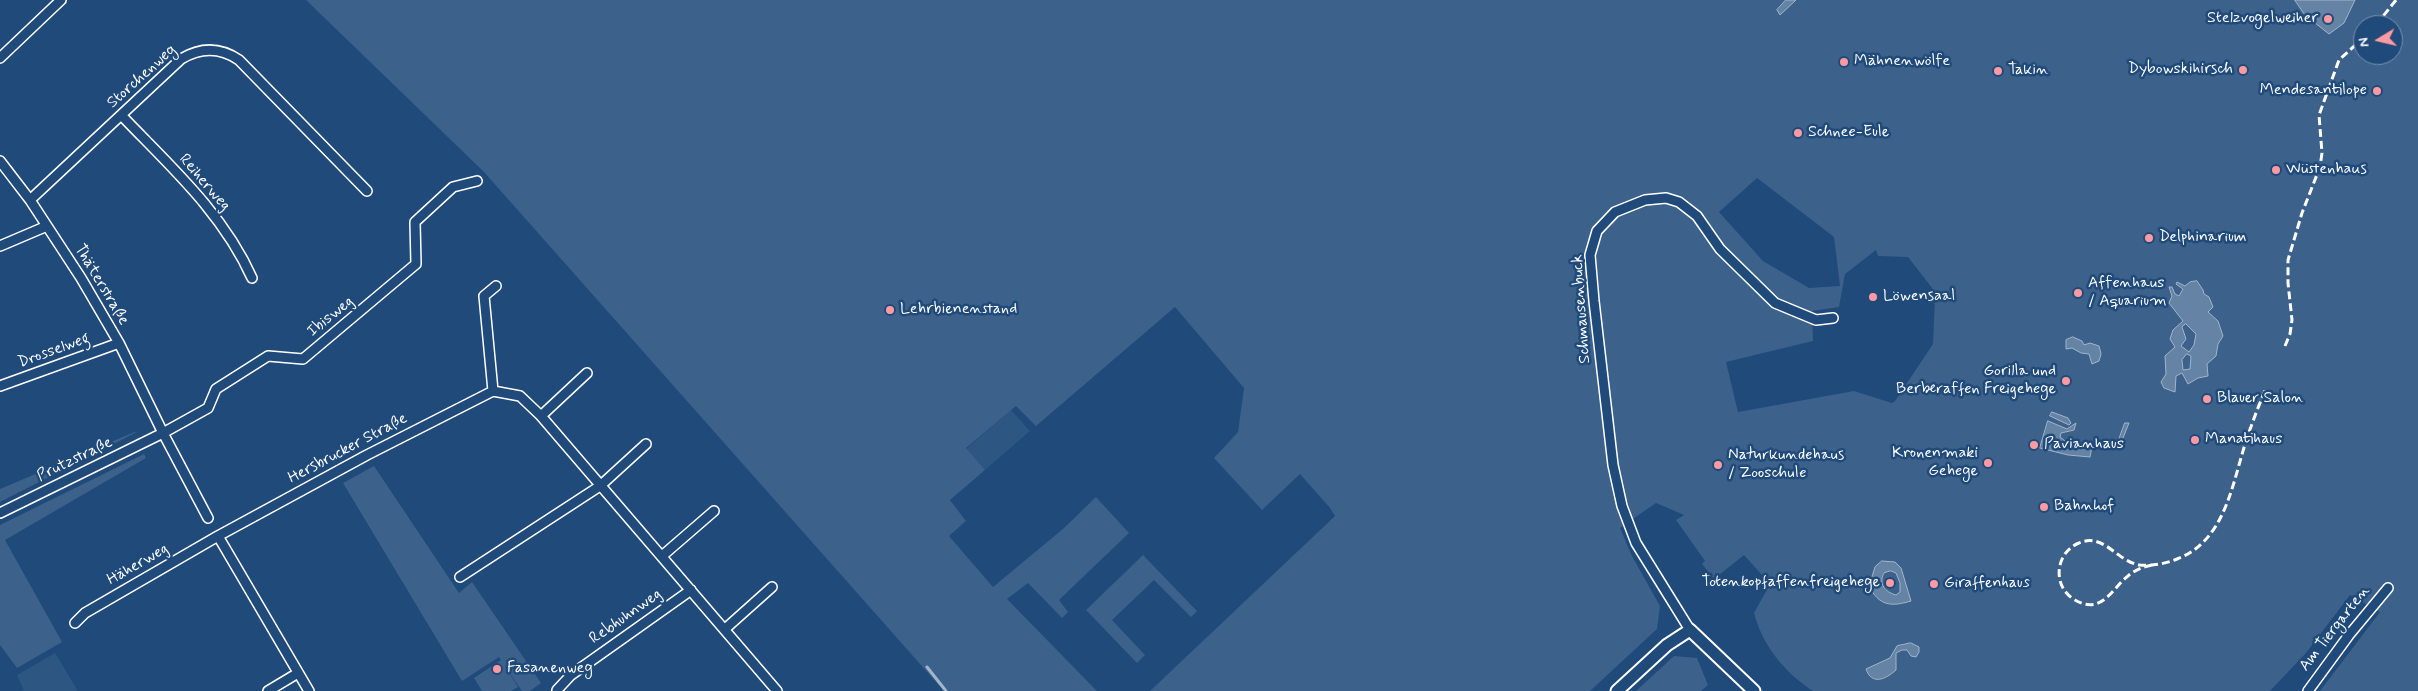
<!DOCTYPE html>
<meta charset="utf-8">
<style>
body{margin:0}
#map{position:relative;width:2418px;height:691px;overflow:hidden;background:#1f4a7a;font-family:Mynerve,sans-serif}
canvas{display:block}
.north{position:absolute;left:2353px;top:15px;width:50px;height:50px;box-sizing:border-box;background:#1f4a7a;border:1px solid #7992af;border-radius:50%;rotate:261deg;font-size:14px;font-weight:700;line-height:20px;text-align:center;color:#fff}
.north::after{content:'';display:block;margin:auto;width:18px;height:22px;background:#ff9aa2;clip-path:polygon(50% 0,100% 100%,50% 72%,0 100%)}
</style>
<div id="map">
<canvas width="2418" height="691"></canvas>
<div class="north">N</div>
</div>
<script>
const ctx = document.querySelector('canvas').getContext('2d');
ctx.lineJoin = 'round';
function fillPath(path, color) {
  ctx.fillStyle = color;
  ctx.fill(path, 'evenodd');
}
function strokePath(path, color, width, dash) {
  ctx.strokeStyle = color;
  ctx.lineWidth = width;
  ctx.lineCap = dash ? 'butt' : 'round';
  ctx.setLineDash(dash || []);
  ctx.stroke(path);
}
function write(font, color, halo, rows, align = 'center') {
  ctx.font = font + ' Mynerve,sans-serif';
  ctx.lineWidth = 5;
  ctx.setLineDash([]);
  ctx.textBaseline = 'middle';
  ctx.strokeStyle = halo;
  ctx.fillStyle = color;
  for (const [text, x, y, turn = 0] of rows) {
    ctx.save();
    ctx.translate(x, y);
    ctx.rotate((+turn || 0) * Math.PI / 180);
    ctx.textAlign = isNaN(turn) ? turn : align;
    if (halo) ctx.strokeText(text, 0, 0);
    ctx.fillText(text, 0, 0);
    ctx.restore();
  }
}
fillPath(new Path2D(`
 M 1011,410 L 1030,431 L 985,470 L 966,449 Z
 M 55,653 L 78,691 L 24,691 L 17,675 Z`), '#2e5683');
fillPath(new Path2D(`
 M 306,0 L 2418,0 L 2418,691 L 2320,691 L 2380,612 L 2350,595 L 2306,653 L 2270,691 L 1813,691 C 1785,673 1762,645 1754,613 L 1770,584 L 1744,555 L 1714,579 L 1702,564 L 1705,561 L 1676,520 L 1684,515 L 1656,503 L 1620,528 L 1632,556 L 1660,606 L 1657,629 L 1590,691 L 1150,691 L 1335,516 L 1330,508 L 1300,474 L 1262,510 L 1214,458 L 1238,432 L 1244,388 L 1175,307 L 1036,426 L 1016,406 L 966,448 L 985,470 L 950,500 L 966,521 L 949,536 L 993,587 L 1064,528 L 1096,497 L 1129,533 L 1059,600 L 1068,612 L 1062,618 L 1028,583 L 1007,599 L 1097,691 L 944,691 L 484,172 ZM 2363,25 L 2393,25 L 2393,55 L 2363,55 ZM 1757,178 L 1834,237 L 1840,286 L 1809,288 L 1763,261 L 1719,212 ZM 1876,250 L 1878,256 L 1908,257 L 1932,288 L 1935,297 L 1933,344 L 1895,401 L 1892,403 L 1854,391 L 1738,412 L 1726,362 L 1813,341 L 1812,311 L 1839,307 L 1845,274 Z
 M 137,431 L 135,433 L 0,502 L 0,489 Z
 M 144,454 L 146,458 L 5,540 L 62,642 L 17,668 L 0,645 L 0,525 Z
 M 374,466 L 459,593 L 472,582 L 541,683 L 530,691 L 522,691 L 506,668 L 518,687 L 511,691 L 482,691 L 474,678 L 501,660 L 499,657 L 462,681 L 343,483 Z
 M 1143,555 L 1197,611 L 1191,617 L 1154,580 L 1112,620 L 1145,655 L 1137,663 L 1086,610 Z
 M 1674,656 L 1697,658 L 1708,685 L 1701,691 L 1636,691 Z`), '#3c618b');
const water = new Path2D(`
 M 1786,0 L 1796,0 L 1780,15 L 1777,10 Z
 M 2295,0 L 2355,0 L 2344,23 L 2329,34 L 2305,15 Z
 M 2197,281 L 2203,290 L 2204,294 L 2209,297 L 2213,307 L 2208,312 L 2218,321 L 2223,336 L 2218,344 L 2216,356 L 2207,364 L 2208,376 L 2198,378 L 2188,384 L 2182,373 L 2176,376 L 2175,392 L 2164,388 L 2161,382 L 2166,374 L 2165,356 L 2175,347 L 2170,339 L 2173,330 L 2183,321 L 2169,303 L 2172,296 L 2169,287 L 2172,287 L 2175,294 L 2179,296 L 2183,289 L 2176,284 L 2177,282 L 2185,286 L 2190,282 ZM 2186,324 L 2196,334 L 2194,345 L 2189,352 L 2181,346 L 2186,339 L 2182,327 ZM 2187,354 L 2191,356 L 2190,369 L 2183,370 L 2182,360 Z
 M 2073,337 L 2082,341 L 2084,345 L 2090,343 L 2099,346 L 2101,354 L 2099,361 L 2092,364 L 2089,354 L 2081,353 L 2072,348 L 2066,349 L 2066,340 Z
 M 2052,412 L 2068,418 L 2071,423 L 2069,425 L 2050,416 Z
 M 2048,421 L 2067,429 L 2076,423 L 2074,430 L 2061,433 L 2060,437 L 2065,441 L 2063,445 L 2083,449 L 2092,446 L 2090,457 L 2068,455 L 2040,448 Z
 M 2125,423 L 2129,423 L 2119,448 L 2117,445 Z
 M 1882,561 L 1895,562 L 1901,568 L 1911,601 C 1891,607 1879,606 1869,586 L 1875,567 ZM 1891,571 L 1896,573 L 1900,583 L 1900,592 L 1896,595 C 1885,592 1878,584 1884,573 Z
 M 1911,643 L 1919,647 L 1919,652 L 1916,657 L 1911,656 L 1907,650 L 1902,650 L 1896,653 L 1896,670 C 1886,679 1872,686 1866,669 L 1890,658 L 1897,646 Z`);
fillPath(water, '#6583a4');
strokePath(water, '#a3b5c8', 1);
strokePath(new Path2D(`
 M 927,667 L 946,691`), '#a3b5c8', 3);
const minor = new Path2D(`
 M 0,58 L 61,0
 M 122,116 C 170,166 223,213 252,278
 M 0,161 L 30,200 L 81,278 L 119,343 L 163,433 L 208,518
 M 30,200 L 181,59 C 201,47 220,47 239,60 L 367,191
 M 0,246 L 47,226
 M 0,386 L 119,343
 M 493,391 L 484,296 L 496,286
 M 541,416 L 587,373
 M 0,513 L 163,433 L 208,408 L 216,389 L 268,356 L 303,359 L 416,264 L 415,222 L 453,187 L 477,181
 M 218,536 L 309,691
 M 662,556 L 714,511
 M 460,577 L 600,486 L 646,444
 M 75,623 L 85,613 L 218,536 L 367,455 L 493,391 L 520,396 L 541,416 L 777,691
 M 725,629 L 772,587
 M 1690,630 L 1636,543 L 1622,506 L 1613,465 L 1594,301 L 1590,255 L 1597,231 L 1615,212 L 1645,200 L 1666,198 L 1679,202 L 1697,216 L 1720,249 L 1775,303 L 1816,320 L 1833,318
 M 557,690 L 571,675 L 691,590
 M 268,691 L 298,673
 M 2308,691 L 2349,635 L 2388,588`);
const tertiary = new Path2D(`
 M 1617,691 L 1667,645 L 1690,630 L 1754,691`);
strokePath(minor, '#fff', 12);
strokePath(tertiary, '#fff', 15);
strokePath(minor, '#1f4a7a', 9);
strokePath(tertiary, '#1f4a7a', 11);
strokePath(new Path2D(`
 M 2376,25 L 2396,0
 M 2285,346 L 2290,334 L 2292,320 L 2288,283 L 2288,260 L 2302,213 L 2320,167 L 2322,153 L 2319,115 L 2339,60 L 2363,38
 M 2152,565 C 2143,567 2135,570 2128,576 C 2112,588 2101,618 2072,598 C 2052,584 2056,552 2079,543 C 2104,532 2117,562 2140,565 C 2152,566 2165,564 2177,559 C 2225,541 2232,485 2246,441 C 2252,423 2259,405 2266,388`), '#fff', 3, [8, 4]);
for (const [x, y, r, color] of [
 [2328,19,5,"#ff9aa2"],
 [1844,62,5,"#ff9aa2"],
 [2243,70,5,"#ff9aa2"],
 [1998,71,5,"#ff9aa2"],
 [2377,91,5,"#ff9aa2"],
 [1798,133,5,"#ff9aa2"],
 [2276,170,5,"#ff9aa2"],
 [2149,238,5,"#ff9aa2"],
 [2078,293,5,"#ff9aa2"],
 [1873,297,5,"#ff9aa2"],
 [890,310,5,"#ff9aa2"],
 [2066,381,5,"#ff9aa2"],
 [2207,399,5,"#ff9aa2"],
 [2195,440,5,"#ff9aa2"],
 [2034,445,5,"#ff9aa2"],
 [1988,463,5,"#ff9aa2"],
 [1718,465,5,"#ff9aa2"],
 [2044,507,5,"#ff9aa2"],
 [1890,583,5,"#ff9aa2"],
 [1934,584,5,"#ff9aa2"],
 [497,669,5,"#ff9aa2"]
]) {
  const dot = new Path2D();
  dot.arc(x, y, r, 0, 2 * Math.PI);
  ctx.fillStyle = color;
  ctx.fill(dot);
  strokePath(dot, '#1f4a7a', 2);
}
write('16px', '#fff', '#1f4a7a', [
 ["Stelzvogelweiher",2318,19,"right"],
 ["Mähnenwölfe",1854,62],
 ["Dybowskihirsch",2233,70,"right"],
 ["Takin",2008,71],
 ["Mendesantilope",2367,91,"right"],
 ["Schnee-Eule",1808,133],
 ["Wüstenhaus",2286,170],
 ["Delphinarium",2159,238],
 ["Affenhaus",2088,284],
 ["/ Aquarium",2088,302],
 ["Löwensaal",1883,297],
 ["Lehrbienenstand",900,310],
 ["Gorilla und",2056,372,"right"],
 ["Berberaffen Freigehege",2056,390,"right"],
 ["Blauer Salon",2217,399],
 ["Manatihaus",2205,440],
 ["Pavianhaus",2044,445],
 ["Kronenmaki",1978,454,"right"],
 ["Gehege",1978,472,"right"],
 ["Naturkundehaus",1728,456],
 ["/ Zooschule",1728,474],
 ["Bahnhof",2054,507],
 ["Totenkopfaffenfreigehege",1880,583,"right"],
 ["Giraffenhaus",1944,584],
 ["Fasanenweg",507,669]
], 'left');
write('16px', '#fff', '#1f4a7a', [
 ["Storchenweg",142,77,-42],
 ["Reiherweg",204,183,49],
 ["Thäterstraße",101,285,59],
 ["Schmausenbuck",1582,309,-94],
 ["Ibisweg",331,317,-39],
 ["Drosselweg",54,351,-20],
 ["Hersbrucker Straße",348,449,-28],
 ["Prutzstraße",75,460,-26],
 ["Häherweg",138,565,-30],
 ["Rebhuhnweg",626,617,-35],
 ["Am Tiergarten",2335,629,-52]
]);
</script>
